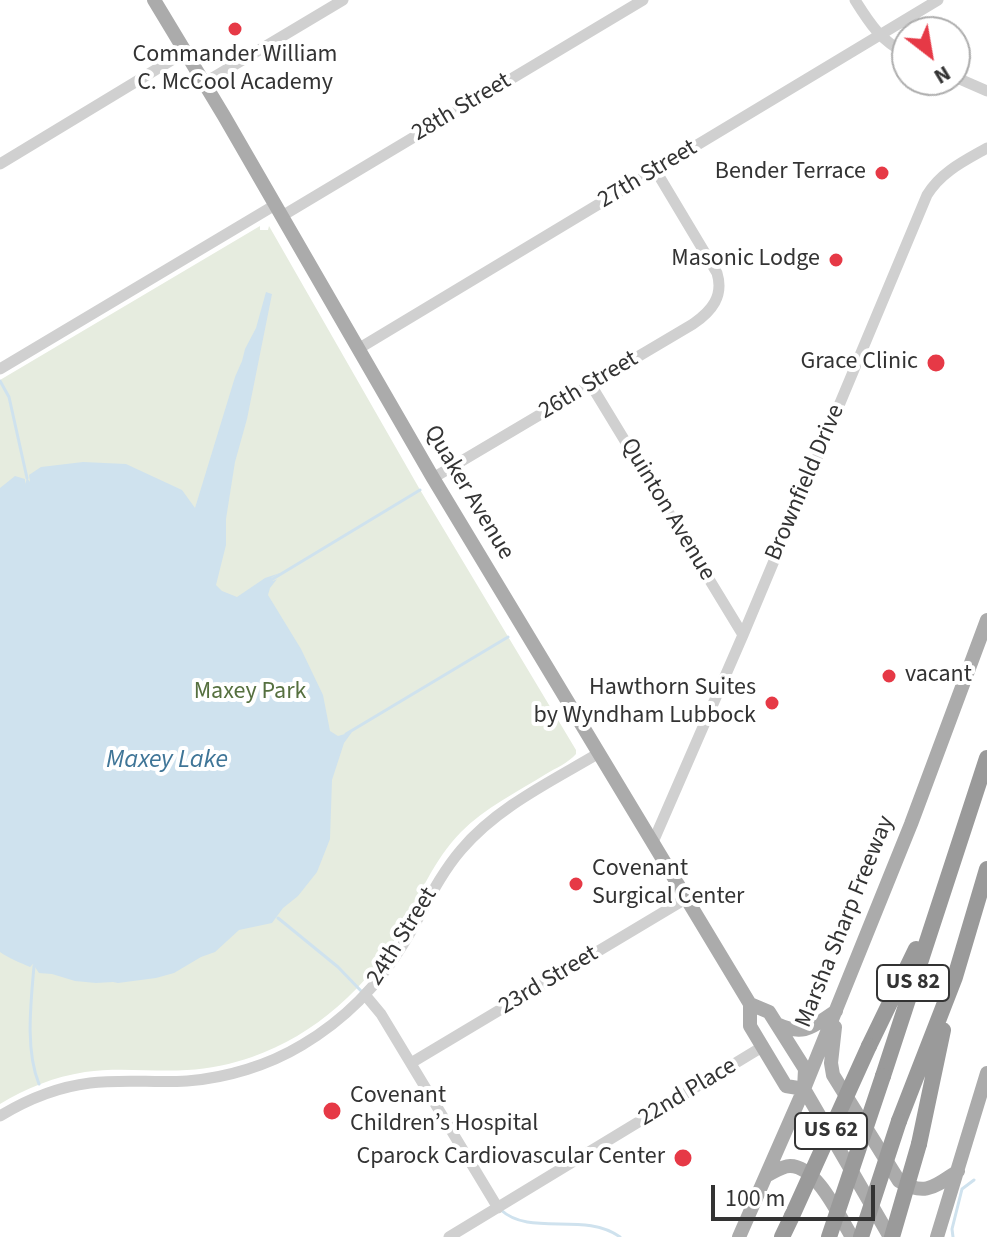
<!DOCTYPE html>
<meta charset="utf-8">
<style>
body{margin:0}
#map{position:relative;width:987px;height:1237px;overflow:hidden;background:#fff;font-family:"Source Sans 3",sans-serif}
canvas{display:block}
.north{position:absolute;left:891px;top:16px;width:80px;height:80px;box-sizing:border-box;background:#fff;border:2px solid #adadad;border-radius:50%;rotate:149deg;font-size:22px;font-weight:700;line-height:32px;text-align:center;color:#333}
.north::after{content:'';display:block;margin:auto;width:28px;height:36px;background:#e63946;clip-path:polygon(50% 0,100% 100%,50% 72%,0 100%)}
.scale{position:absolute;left:711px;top:1185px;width:164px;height:36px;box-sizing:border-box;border:4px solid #333;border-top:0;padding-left:10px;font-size:24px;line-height:28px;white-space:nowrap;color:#333;-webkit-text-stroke:6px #fff;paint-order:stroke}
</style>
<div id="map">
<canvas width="987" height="1237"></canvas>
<div class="north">N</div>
<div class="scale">100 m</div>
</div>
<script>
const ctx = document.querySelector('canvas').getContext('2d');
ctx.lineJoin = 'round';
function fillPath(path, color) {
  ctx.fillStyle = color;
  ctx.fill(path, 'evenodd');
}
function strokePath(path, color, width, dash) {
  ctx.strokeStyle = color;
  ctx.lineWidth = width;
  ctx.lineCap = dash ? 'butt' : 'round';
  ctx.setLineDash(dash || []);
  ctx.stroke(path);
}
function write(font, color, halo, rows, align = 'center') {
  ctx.font = font + ' "Source Sans 3",sans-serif';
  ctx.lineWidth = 8;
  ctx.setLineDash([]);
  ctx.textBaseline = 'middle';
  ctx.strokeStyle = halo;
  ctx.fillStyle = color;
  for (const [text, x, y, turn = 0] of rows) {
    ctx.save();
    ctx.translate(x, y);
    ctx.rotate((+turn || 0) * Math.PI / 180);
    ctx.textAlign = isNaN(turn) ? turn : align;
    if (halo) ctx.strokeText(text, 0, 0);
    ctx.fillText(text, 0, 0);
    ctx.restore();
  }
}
fillPath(new Path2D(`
 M 260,226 L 260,230 L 268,230 L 269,226 L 419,488 L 576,750 L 576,754 C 568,763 556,768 546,774 C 517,792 485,808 461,832 C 433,861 420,895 401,929 C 368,987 315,1035 252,1057 C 232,1064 209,1069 187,1070 C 153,1072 118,1067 85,1072 C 54,1077 26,1088 0,1104 L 0,380 Z`), '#e6ecdf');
fillPath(new Path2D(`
 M 266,292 L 272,294 L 247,419 L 235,462 L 226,519 L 226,545 L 216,585 L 222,591 L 237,597 L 265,578 L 280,573 L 271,578 L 273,581 L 277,579 L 270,588 L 268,595 L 301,649 L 323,695 L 330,731 L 338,736 L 352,732 L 344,743 L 332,780 L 330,839 L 317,872 L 298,896 L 283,908 L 272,923 L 239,930 L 215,952 L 201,957 L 174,973 L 156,978 L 118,983 L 113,982 L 96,983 L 75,981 L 52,974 L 39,973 L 33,964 L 30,967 C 19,962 10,959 0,952 L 0,488 L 15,476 L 25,479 L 25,484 L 27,478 L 30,482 L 29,475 L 41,467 L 83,462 L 126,464 L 182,490 L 195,508 L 235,377 L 242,361 L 245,349 L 256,328 Z`), '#cfe2ee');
strokePath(new Path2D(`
 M 0,381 L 9,397 L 27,478
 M 271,580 L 420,490
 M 346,734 L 508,637
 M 278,918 L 338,967 L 363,993
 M 34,966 C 31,1002 25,1050 39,1084
 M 501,1210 C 530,1237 585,1211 620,1237
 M 953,1237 L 952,1229 L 962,1189 L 974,1180`), '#cfe2ee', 3);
strokePath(new Path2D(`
 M 855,0 C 870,24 881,41 907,54
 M 955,77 L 987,91
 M 204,83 L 343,0
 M 0,164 L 185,52
 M 282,216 L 643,0
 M 358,349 L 938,0
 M 0,369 L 275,205
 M 591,385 L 743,635
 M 433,478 L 693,324 C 712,311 724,296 717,273 L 656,171
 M 653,842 L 743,635 L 927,195 C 941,172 964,161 987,148
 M 366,996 L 381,1014 L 498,1208
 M 411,1063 L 687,898
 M 0,1116 C 28,1099 57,1087 90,1083 C 122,1079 155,1083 187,1081 C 227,1078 269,1065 302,1045 C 346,1019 378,986 404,943 C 423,912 437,878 461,850 C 497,807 552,781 599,753
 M 449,1237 L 762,1047`), '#d0d0d0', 11);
strokePath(new Path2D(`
 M 154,0 L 224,116 L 433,478 L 750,1004 L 750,1026 L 786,1086 L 804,1089
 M 750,1004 L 769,1012 L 805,1069 L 804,1089 L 890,1237
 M 777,1024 C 805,1037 813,1026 836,1011
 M 835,1027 L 831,1063 L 833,1075 L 899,1181 C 926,1197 935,1186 958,1171
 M 766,1176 C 774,1172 782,1166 790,1166 C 817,1166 839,1216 852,1237
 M 739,1237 L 804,1089 L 911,824 L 987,620
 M 937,1237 L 987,1073`), '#ababab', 14);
strokePath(new Path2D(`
 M 869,1046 L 916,949
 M 883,1076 L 987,758
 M 899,1121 L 955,977 L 987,869
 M 919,1144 L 943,1030
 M 782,1237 L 792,1216`), '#9a9a9a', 16);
strokePath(new Path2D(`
 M 792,1216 L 869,1046
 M 829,1237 L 883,1076
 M 861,1237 L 899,1121
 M 892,1237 L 919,1144`), '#9a9a9a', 16);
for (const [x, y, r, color] of [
 [235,29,8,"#e63946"],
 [882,173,8,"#e63946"],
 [836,260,8,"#e63946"],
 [936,363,10,"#e63946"],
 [889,676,8,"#e63946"],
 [772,703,8,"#e63946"],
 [576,884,8,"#e63946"],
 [332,1111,10,"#e63946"],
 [683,1158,10,"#e63946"]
]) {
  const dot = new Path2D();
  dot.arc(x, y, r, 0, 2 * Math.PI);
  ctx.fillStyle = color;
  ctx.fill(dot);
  strokePath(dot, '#fff', 3);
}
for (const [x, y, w] of [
 [913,983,72],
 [831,1131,72]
]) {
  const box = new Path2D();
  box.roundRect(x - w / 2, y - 18, w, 36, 6);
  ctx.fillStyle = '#fff';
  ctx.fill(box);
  strokePath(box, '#333', 2);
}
write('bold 22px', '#333', null, [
 ["US 82",913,983],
 ["US 62",831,1131]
]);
write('24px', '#333', '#fff', [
 ["Commander William",235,56,"center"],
 ["C. McCool Academy",235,84,"center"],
 ["Bender Terrace",866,173],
 ["Masonic Lodge",820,260],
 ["Grace Clinic",918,363],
 ["vacant",905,676,"left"],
 ["Hawthorn Suites",756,689],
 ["by Wyndham Lubbock",756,717],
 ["Covenant",592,870,"left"],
 ["Surgical Center",592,898,"left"],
 ["Covenant",350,1097,"left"],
 ["Children’s Hospital",350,1125,"left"],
 ["Cparock Cardiovascular Center",665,1158]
], 'right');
write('24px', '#333', '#fff', [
 ["28th Street",462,108,-31],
 ["27th Street",648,175,-31],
 ["26th Street",589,386,-31],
 ["Brownfield Drive",806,483,-67],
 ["Quaker Avenue",468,493,59],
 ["Quinton Avenue",667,510,59],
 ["Marsha Sharp Freeway",846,922,-68],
 ["24th Street",403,937,-58],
 ["23rd Street",549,981,-31],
 ["22nd Place",688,1093,-31]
]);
write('24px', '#56703f', '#fff', [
 ["Maxey Park",250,693]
]);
write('italic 26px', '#3f7597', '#fff', [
 ["Maxey Lake",167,761]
]);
</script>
